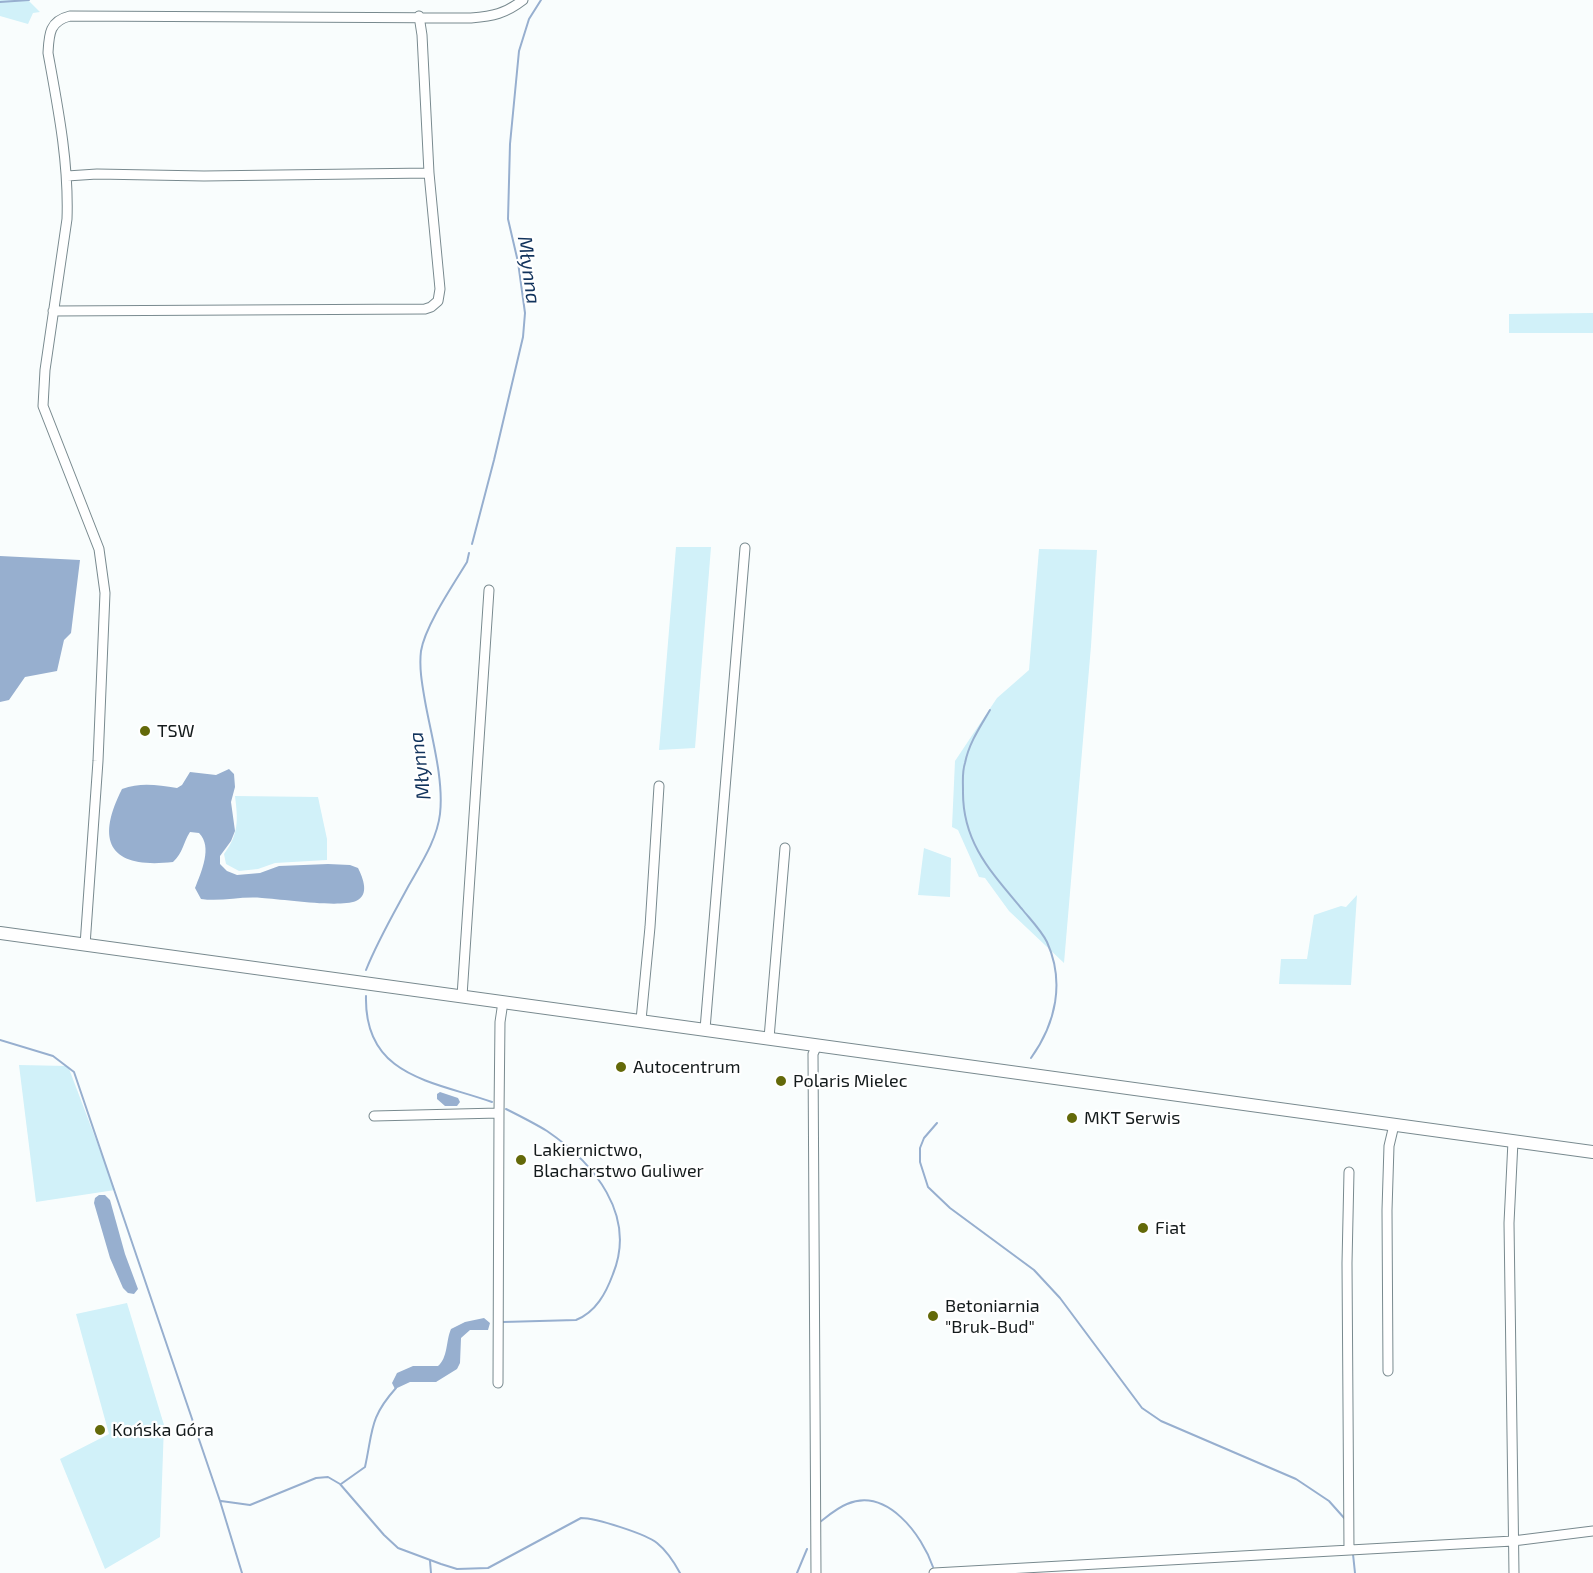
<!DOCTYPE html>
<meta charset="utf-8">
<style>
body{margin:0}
canvas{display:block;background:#f9fdfd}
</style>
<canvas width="1593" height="1573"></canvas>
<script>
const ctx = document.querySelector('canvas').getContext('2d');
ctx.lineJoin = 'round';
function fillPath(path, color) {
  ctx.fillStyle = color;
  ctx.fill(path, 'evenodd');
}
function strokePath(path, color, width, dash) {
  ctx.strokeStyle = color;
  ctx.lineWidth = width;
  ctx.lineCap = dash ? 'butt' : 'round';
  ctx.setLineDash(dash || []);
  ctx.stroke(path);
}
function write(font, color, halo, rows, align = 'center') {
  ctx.font = font + ' "Exo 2",sans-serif';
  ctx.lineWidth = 4.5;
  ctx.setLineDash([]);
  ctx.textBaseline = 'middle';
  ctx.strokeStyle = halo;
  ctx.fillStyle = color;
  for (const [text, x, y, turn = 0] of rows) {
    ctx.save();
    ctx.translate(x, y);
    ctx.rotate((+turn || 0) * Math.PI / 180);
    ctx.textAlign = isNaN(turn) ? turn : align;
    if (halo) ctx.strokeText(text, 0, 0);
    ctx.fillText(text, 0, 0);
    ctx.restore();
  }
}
fillPath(new Path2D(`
 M 0,0 L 28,0 L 40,12 L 33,13 L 28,24 L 0,16 Z
 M 1593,313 L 1593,333 L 1509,333 L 1509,314 Z
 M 676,547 L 711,547 L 695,748 L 659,750 Z
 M 1039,549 L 1097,550 L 1091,646 L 1064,963 L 1009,911 L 985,878 L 979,877 L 958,830 L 952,827 L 955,761 L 997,698 L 1029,670 Z
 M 235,796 L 318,797 L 327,839 L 327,860 L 275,863 L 258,869 L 239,871 L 226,864 L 224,854 C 239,834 238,820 235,796 Z
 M 924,848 L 951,858 L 950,897 L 918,895 Z
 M 1357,895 L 1351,985 L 1279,984 L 1281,959 L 1307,959 L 1314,915 L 1341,906 L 1346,907 Z
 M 19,1065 L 68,1066 L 115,1190 L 36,1202 Z
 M 127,1303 L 164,1425 L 160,1537 L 105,1569 L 60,1459 L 109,1434 L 76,1314 Z`), '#d1f1f9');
fillPath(new Path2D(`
 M 0,556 L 80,560 L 71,633 L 64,640 L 57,671 L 25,677 L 9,700 L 0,702 Z
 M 229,769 L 234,774 L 235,787 L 231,802 L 235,831 L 231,841 L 220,856 L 220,864 L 227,871 L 237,875 L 260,873 L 279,866 L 328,864 L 350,865 L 358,868 C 363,878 370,895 356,901 C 338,908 282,899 262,898 C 241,896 221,902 201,899 L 195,888 C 201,872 213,847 199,833 L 190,832 C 183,843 183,853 173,862 C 112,869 94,844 122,789 C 141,782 157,785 177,788 L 182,785 L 190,772 L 216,775 Z
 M 440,1092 L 458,1098 L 460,1102 L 457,1106 L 445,1106 L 437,1099 L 437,1094 Z
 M 99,1195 L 105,1195 L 110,1200 L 125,1254 L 138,1289 L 134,1294 L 128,1293 L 123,1288 L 110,1258 L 94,1203 L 95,1198 Z
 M 484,1318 L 490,1323 L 488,1330 L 470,1330 L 461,1338 L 460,1363 L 457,1369 L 436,1382 L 410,1382 L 395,1389 L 392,1383 L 397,1373 L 413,1366 L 438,1366 C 448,1358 446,1340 451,1329 L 465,1322 Z`), '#97afcf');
strokePath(new Path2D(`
 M 0,2 L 29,0
 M 472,544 L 494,460 L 523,337 L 525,313 L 518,262 L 508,219 L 510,144 L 519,51 L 529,19 L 541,0
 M 990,710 C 980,727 969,743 965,763 C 962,772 963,781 963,790 C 962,842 991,872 1022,909 C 1030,919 1041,930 1047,942 C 1065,982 1056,1023 1031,1058
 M 366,970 C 378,940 394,913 409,885 C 422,862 437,839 440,814 C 444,779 431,735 425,701 C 422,684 419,667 421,651 C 425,626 453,585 467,562 L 469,553
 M 366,996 C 364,1077 433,1081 492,1102
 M 0,1040 L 53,1056 L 74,1072 L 220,1501 L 242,1573
 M 937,1123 L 924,1138 L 920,1148 L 920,1162 L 928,1187 L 950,1208 L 1034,1270 L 1060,1298 L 1142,1408 L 1161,1421 L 1296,1479 L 1329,1501 L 1345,1519
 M 503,1322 L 576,1320 C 596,1312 606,1293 613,1274 C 637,1215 594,1163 547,1131 C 534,1123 520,1116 506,1109
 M 341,1484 L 365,1467 C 373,1431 369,1418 396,1388
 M 221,1501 L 250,1505 L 316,1478 L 328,1477 L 340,1484 L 384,1535 L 398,1548 L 441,1564 L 457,1569 L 488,1568 L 581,1518 C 596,1518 646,1534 657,1543 C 667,1551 674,1562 680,1573
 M 820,1522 C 829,1515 837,1508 847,1504 C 887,1487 922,1535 933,1567
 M 1353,1554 L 1355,1573
 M 430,1561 L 431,1573
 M 797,1573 L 807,1549`), '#97afcf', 2);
const minor = new Path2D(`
 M 67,176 L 97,174 L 204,176 L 429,173
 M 53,311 L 425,309 L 431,307 L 438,301 L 440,289 L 429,173 L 422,35 L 419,16
 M 85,945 L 98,761 L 105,593 L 99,549 L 43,406 L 45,370 L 67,219 C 69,163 58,108 48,53 C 49,35 49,21 70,16 L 471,18 C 493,16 505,14 523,0
 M 462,996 L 489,590
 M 641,1020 L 650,927 L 659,786
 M 705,1029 L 745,548
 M 769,1038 L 785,848
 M 374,1116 L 499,1113
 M 1513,1141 L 1509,1223 L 1514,1573
 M 1388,1371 L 1387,1210 L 1389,1146 L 1394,1125
 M 498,1383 L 499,1113 L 500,1022 L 503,1002
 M 1349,1550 L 1347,1263 L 1349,1172
 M 816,1573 L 813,1054 L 817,1045
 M 934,1573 L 1513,1541 L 1593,1531`);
const tertiary = new Path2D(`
 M 0,933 L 1593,1152`);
strokePath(minor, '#798a8f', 11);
strokePath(tertiary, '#798a8f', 14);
strokePath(minor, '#fff', 9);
strokePath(tertiary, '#fff', 12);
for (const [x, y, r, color] of [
 [145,731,6,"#636909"],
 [621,1067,6,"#636909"],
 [781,1081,6,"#636909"],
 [1072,1118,6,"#636909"],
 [521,1160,6,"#636909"],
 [1143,1228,6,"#636909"],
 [933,1316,6,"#636909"],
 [100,1430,6,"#636909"]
]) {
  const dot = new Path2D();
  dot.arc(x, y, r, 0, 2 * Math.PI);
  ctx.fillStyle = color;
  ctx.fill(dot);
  strokePath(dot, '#fff', 2);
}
write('18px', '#141b1c', '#fff', [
 ["TSW",157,731],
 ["Autocentrum",633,1067],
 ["Polaris Mielec",793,1081],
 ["MKT Serwis",1084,1118],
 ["Lakiernictwo,",533,1150],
 ["Blacharstwo Guliwer",533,1171],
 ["Fiat",1155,1228],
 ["Betoniarnia",945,1306],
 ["\"Bruk-Bud\"",945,1327],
 ["Końska Góra",112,1430]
], 'left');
write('italic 20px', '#11335c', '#fff', [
 ["Młynna",529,270,82],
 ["Młynna",420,766,-97]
]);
</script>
